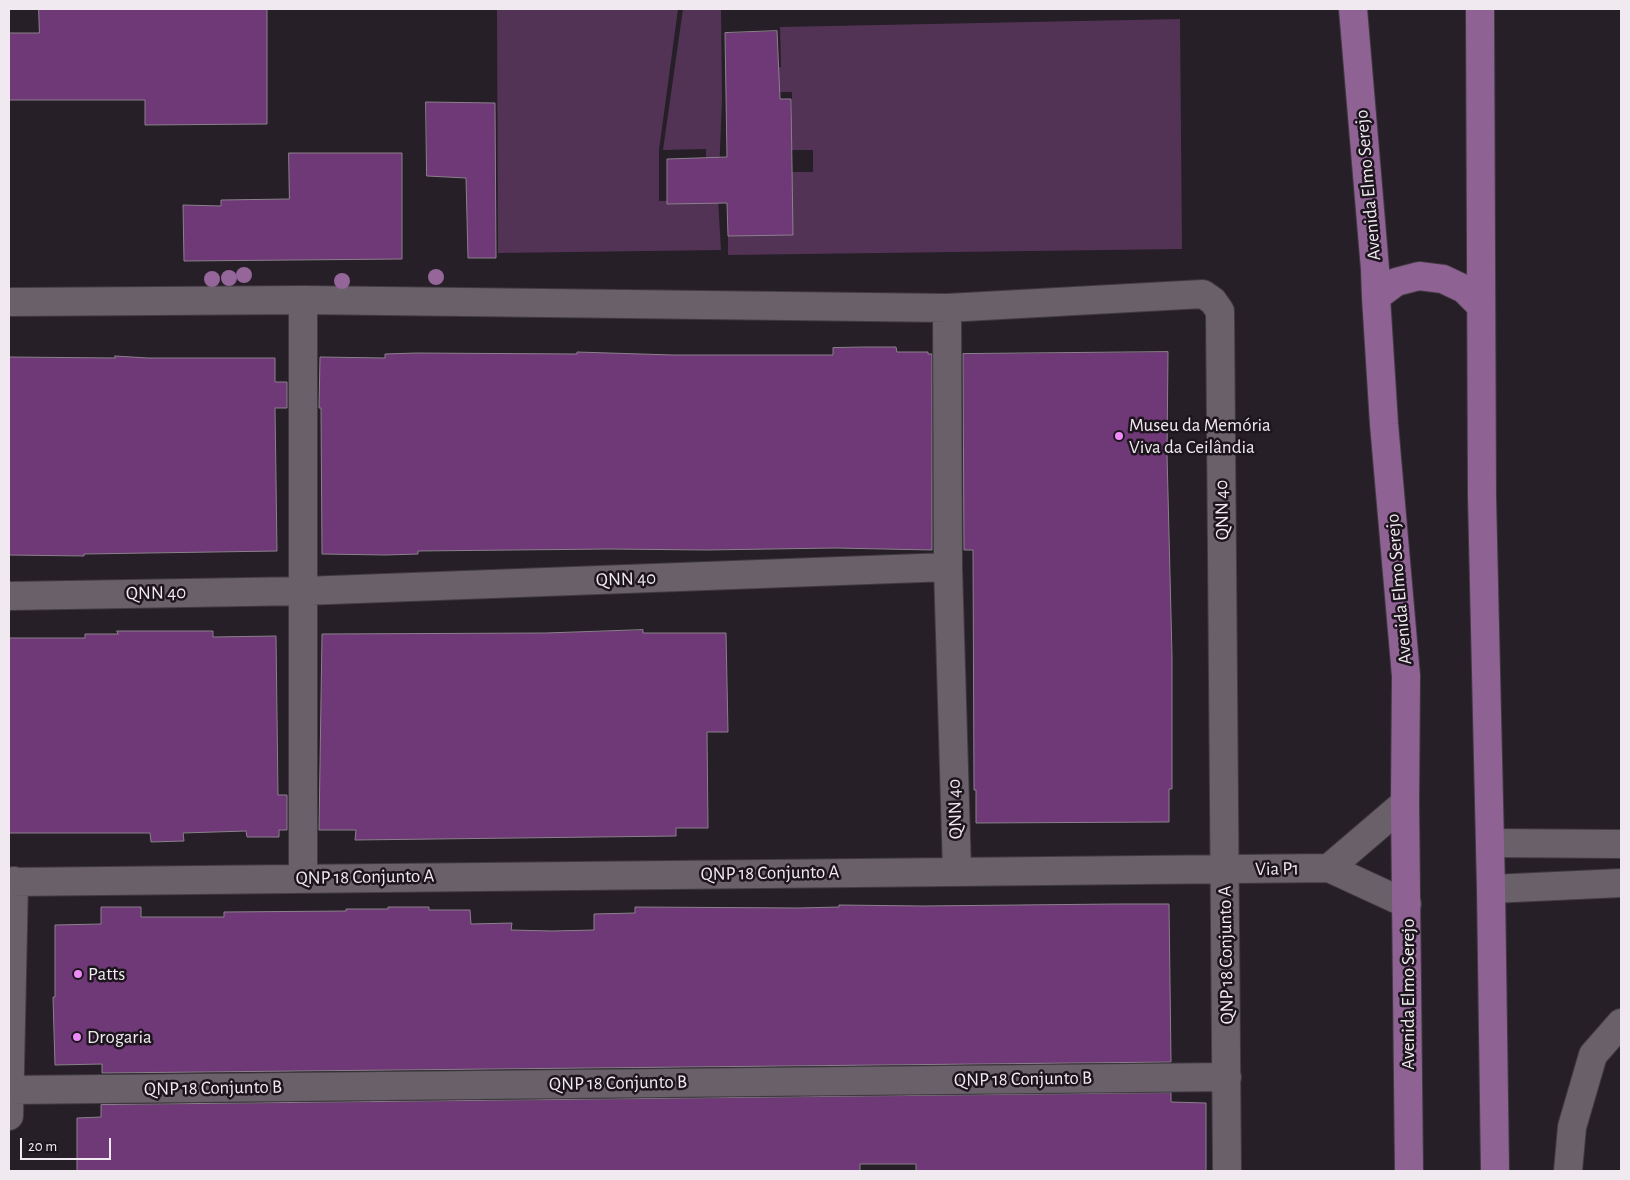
<!DOCTYPE html>
<meta charset="utf-8">
<style>
body{margin:0}
#map{position:relative;width:1630px;height:1180px;overflow:hidden;background:#261f27;font-family:"Alegreya Sans",sans-serif}
canvas{display:block}
.frame{position:absolute;inset:0;border:10px solid #f0eaf0;pointer-events:none}
.scale{position:absolute;left:20px;top:1138px;width:91px;height:22px;box-sizing:border-box;border:2px solid #f0eaf0;border-top:0;padding-left:6px;font-size:15px;line-height:18px;white-space:nowrap;color:#f0eaf0;-webkit-text-stroke:4px #1d151d;paint-order:stroke}
</style>
<div id="map">
<canvas width="1630" height="1180"></canvas>
<div class="frame"></div>
<div class="scale">20 m</div>
</div>
<script>
const ctx = document.querySelector('canvas').getContext('2d');
ctx.lineJoin = 'round';
function fillPath(path, color) {
  ctx.fillStyle = color;
  ctx.fill(path, 'evenodd');
}
function strokePath(path, color, width, dash) {
  ctx.strokeStyle = color;
  ctx.lineWidth = width;
  ctx.lineCap = dash ? 'butt' : 'round';
  ctx.setLineDash(dash || []);
  ctx.stroke(path);
}
function write(font, color, halo, rows, align = 'center') {
  ctx.font = font + ' "Alegreya Sans",sans-serif';
  ctx.lineWidth = 5;
  ctx.setLineDash([]);
  ctx.textBaseline = 'middle';
  ctx.strokeStyle = halo;
  ctx.fillStyle = color;
  for (const [text, x, y, turn = 0] of rows) {
    ctx.save();
    ctx.translate(x, y);
    ctx.rotate((+turn || 0) * Math.PI / 180);
    ctx.textAlign = isNaN(turn) ? turn : align;
    if (halo) ctx.strokeText(text, 0, 0);
    ctx.fillText(text, 0, 0);
    ctx.restore();
  }
}
fillPath(new Path2D(`
 M 497,9 L 678,9 L 659,150 L 659,201 L 705,200 L 706,149 L 663,150 L 683,9 L 721,9 L 722,100 L 718,199 L 721,250 L 498,253 Z
 M 1180,19 L 1182,249 L 728,255 L 728,232 L 791,172 L 813,172 L 813,150 L 792,150 L 792,92 L 728,93 L 728,71 L 781,67 L 780,27 Z`), '#523355');
const building = new Path2D(`
 M 39,9 L 267,9 L 267,124 L 145,125 L 145,100 L 9,100 L 9,33 L 39,33 Z
 M 777,31 L 780,99 L 791,99 L 793,235 L 728,236 L 727,203 L 667,204 L 667,159 L 727,157 L 725,33 Z
 M 426,102 L 495,103 L 496,258 L 468,258 L 466,178 L 427,176 Z
 M 289,153 L 402,153 L 402,259 L 184,261 L 183,205 L 221,206 L 221,200 L 289,199 Z
 M 864,347 L 896,347 L 897,352 L 928,352 L 928,354 L 932,354 L 932,550 L 835,548 L 707,550 L 608,549 L 418,551 L 418,554 L 386,555 L 322,554 L 321,408 L 319,408 L 320,357 L 385,358 L 385,354 L 416,353 L 577,354 L 577,352 L 673,355 L 833,355 L 833,348 Z
 M 1168,352 L 1167,454 L 1172,656 L 1172,789 L 1169,789 L 1169,822 L 976,823 L 976,790 L 974,790 L 973,550 L 964,550 L 963,354 Z
 M 115,356 L 148,358 L 275,358 L 275,382 L 287,382 L 287,408 L 275,408 L 277,551 L 84,554 L 84,556 L 9,555 L 9,357 L 115,358 Z
 M 643,630 L 643,633 L 726,633 L 728,732 L 707,732 L 708,828 L 676,828 L 676,836 L 355,840 L 356,830 L 319,830 L 322,634 L 546,633 Z
 M 117,631 L 213,631 L 213,637 L 276,636 L 278,795 L 287,795 L 287,830 L 279,830 L 279,837 L 247,837 L 246,831 L 183,833 L 184,841 L 151,842 L 150,833 L 9,833 L 9,638 L 85,638 L 85,634 L 118,634 Z
 M 1116,904 L 1169,904 L 1171,1062 L 102,1073 L 102,1064 L 55,1065 L 53,997 L 55,997 L 55,925 L 101,924 L 101,907 L 141,907 L 141,917 L 224,917 L 224,912 L 346,911 L 346,909 L 388,909 L 388,907 L 429,907 L 429,910 L 470,910 L 471,924 L 512,923 L 511,930 L 552,931 L 594,930 L 594,914 L 635,913 L 635,907 L 799,908 L 839,907 L 839,905 L 922,906 Z
 M 1171,1093 L 1171,1102 L 1206,1103 L 1206,1171 L 916,1171 L 916,1164 L 860,1164 L 860,1171 L 77,1171 L 77,1118 L 101,1117 L 101,1105 Z`);
fillPath(building, '#6f3876');
strokePath(building, '#8a818b', 1);
const minor = new Path2D(`
 M 303,300 L 303,878
 M 9,302 L 303,300 L 947,308 L 1203,294 L 1213,301 L 1220,311 L 1227,1171
 M 947,308 L 948,567 L 957,871
 M 9,596 L 304,591 L 948,567
 M 1490,843 L 1621,844
 M 1329,868 L 1405,803
 M 9,882 L 1329,868 L 1407,904
 M 1491,889 L 1621,883
 M 9,1090 L 1227,1077
 M 9,1116 L 14,881
 M 1568,1171 L 1572,1127 L 1593,1055 L 1621,1023`);
const major = new Path2D(`
 M 1353,9 L 1375,269 L 1376,297 L 1384,424 L 1406,676 L 1405,803 L 1409,1171
 M 1480,9 L 1482,497 L 1491,889 L 1495,1171
 M 1376,297 L 1396,282 L 1419,276 L 1443,279 L 1464,289 L 1481,306`);
strokePath(minor, '#403a41', 30);
strokePath(major, '#403a41', 30);
strokePath(minor, '#69606a', 28);
strokePath(major, '#8f6294', 28);
ctx.fillStyle = '#946699';
for (const [x, y] of [
 [244,275],
 [436,277],
 [229,278],
 [212,279],
 [342,281]
]) {
  ctx.beginPath();
  ctx.arc(x, y, 8, 0, 2 * Math.PI);
  ctx.fill();
}
for (const [x, y, r, color] of [
 [1119,436,5,"#ed8cf9"],
 [78,974,5,"#ed8cf9"],
 [77,1037,5,"#ed8cf9"]
]) {
  const dot = new Path2D();
  dot.arc(x, y, r, 0, 2 * Math.PI);
  ctx.fillStyle = color;
  ctx.fill(dot);
  strokePath(dot, '#1d151d', 2);
}
write('19px', '#f0eaf0', '#1d151d', [
 ["Avenida Elmo Serejo",1368,185,-95],
 ["QNN 40",1222,510,-91],
 ["QNN 40",626,579,-2],
 ["Avenida Elmo Serejo",1399,589,-95],
 ["QNN 40",156,593,-1],
 ["QNN 40",955,809,-92],
 ["Via P1",1277,869,-1],
 ["QNP 18 Conjunto A",770,873,-1],
 ["QNP 18 Conjunto A",365,877,-1],
 ["QNP 18 Conjunto A",1226,955,-91],
 ["Avenida Elmo Serejo",1408,994,-90],
 ["QNP 18 Conjunto B",1023,1079,-1],
 ["QNP 18 Conjunto B",618,1083,-1],
 ["QNP 18 Conjunto B",213,1088,-1]
]);
write('19px', '#f0eaf0', '#1d151d', [
 ["Museu da Memória",1129,425],
 ["Viva da Ceilândia",1129,447],
 ["Patts",88,974],
 ["Drogaria",87,1037]
], 'left');
</script>
